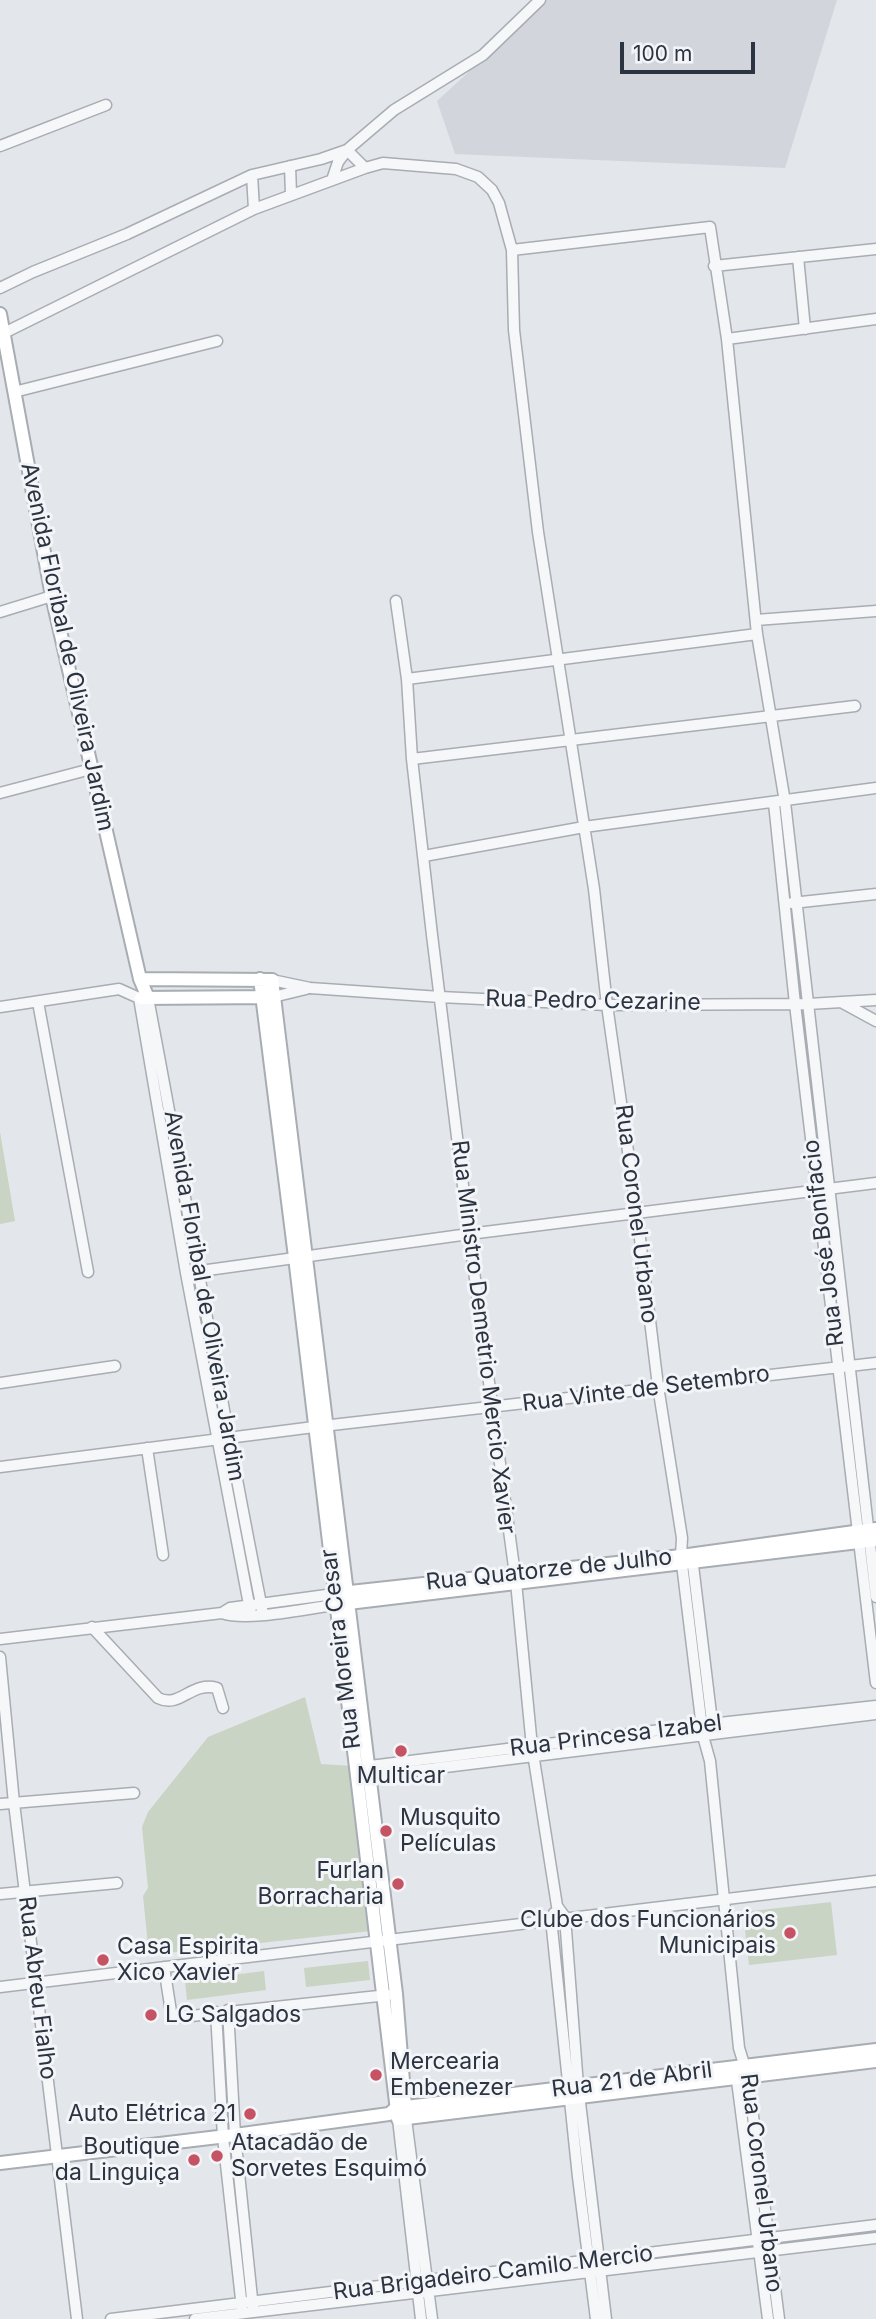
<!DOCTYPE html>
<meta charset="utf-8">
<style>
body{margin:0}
#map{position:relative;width:876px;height:2319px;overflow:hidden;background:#e3e6ea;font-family:Inter,sans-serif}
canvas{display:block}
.scale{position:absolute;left:620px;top:42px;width:135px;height:32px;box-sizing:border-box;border:4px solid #2c3441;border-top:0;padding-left:9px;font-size:21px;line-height:24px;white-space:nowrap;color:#2c3441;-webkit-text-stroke:5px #f3f5f8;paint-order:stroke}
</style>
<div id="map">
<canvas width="876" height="2319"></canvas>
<div class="scale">100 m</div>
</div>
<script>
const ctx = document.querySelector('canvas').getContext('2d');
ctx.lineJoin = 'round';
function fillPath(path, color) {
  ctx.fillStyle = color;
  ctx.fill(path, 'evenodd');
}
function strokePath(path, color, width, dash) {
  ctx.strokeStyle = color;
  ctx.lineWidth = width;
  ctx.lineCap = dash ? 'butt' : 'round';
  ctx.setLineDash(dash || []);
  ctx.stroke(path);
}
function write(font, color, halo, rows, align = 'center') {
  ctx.font = font + ' Inter,sans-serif';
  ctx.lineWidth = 6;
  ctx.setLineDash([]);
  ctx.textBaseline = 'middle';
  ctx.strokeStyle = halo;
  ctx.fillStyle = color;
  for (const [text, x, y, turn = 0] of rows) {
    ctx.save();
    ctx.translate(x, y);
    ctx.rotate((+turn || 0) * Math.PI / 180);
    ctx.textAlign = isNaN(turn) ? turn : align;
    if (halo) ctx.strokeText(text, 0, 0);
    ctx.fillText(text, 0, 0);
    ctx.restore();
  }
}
fillPath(new Path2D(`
 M 547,0 L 837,0 L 785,168 L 455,154 L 437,101 Z`), '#d2d5dc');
fillPath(new Path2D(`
 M 0,1132 L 15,1221 L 0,1224 Z
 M 305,1697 L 321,1764 L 352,1766 L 371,1931 L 149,1955 L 143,1896 L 148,1888 L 142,1827 L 148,1812 L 208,1737 Z
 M 831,1902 L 837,1955 L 749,1965 L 743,1912 Z
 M 368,1961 L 370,1980 L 306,1987 L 304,1968 Z
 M 264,1971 L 266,1990 L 187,2000 L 185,1981 Z`), '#c9d4c5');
const street = new Path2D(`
 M 0,146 L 106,105
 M 290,166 L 291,194
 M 252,175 L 254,209
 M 332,180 L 338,162 L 347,150 L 365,168
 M 512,250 L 710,227 L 727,339 L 757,634 L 785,802 L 876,1597
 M 798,257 L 805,329
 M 714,266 L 876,249
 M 0,288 L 33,272 L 127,234 L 252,175 L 321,159 L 347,150 L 394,110 L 483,55 L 540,0
 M 4,333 L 254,209 L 365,168 L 383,163 L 456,169 L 478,177 L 492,190 L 499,203 L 512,250 L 514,330 L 538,532 L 594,889 L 607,1005 L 637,1214 L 658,1386 L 682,1538 L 681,1556 L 703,1736 L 710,1761 L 739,2048 L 748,2077 L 779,2319
 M 727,339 L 876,319
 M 14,392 L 217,341
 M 396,601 L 407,679 L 412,759 L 432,935 L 469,1234 L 516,1582 L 532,1747 L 557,1906 L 565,1917 L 578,2086 L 606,2319
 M 0,612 L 52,596
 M 756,620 L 876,611
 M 407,679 L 757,634
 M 412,759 L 855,706
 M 0,793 L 91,769
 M 774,803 L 795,1004 L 876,1683
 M 424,856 L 584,827 L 876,788
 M 792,903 L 876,894
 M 272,980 L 310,988 L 440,997 L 607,1005 L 808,1004 L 876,1000
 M 273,997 L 306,989
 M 148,998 C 187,1203 222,1409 263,1614
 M 38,1002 L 88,1272
 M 843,1003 L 876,1021
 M 0,1007 L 119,989 L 139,998 L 186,1273 L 251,1615
 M 186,1273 L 469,1234 L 876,1183
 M 0,1383 L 115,1366
 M 147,1448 L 163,1555
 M 0,1467 L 314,1427 L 876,1363
 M 692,1557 L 713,1730
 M 222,1613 C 248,1622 307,1608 336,1605
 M 92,1627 L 158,1698 C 180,1709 191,1681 217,1688 L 223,1708
 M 0,1639 L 222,1613 L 230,1608 L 334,1594
 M 0,1657 L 14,1803 L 77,2319
 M 362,1767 L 701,1725 L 876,1706
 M 364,1777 L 876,1714
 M 0,1804 L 134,1793
 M 0,1894 L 117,1883
 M 554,1913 L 551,1919 L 578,2177 L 596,2319
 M 164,1967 L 172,2018 L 388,1995
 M 0,1987 L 876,1881
 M 228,2010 L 235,2135 L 253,2308
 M 216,2012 L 223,2137 L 242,2308
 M 736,2073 L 768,2319
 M 398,2119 L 421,2319
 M 406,2119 L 432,2319
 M 111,2319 L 876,2225
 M 195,2319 L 876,2238`);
const secondary = new Path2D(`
 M 0,314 L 52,596 L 140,979 L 148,998
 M 140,979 L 272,980 L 396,1994 L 406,2119
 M 260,979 L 295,1257 L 398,2119
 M 141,998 L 270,997
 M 341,1593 L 681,1556 L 876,1529
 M 340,1604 L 876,1540
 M 399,2119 L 876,2061
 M 0,2163 L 235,2135 L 389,2114 L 396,2108 L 406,2107 L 876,2050`);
strokePath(street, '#a8adb4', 13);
strokePath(secondary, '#a8adb4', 16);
strokePath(street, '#f6f7f9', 10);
strokePath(secondary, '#fff', 12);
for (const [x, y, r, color] of [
 [401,1751,7,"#c55363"],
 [386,1831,7,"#c55363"],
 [398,1884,7,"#c55363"],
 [790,1933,7,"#c55363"],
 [103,1960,7,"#c55363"],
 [151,2015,7,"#c55363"],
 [376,2075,7,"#c55363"],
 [250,2114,7,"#c55363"],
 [217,2156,7,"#c55363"],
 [194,2160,7,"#c55363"]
]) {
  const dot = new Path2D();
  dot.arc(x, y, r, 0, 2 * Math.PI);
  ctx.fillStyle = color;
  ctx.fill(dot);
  strokePath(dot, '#f3f5f8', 2.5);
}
write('23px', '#2c3441', '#f3f5f8', [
 ["Avenida Floribal de Oliveira Jardim",67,647,78],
 ["Rua Pedro Cezarine",593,1001,1],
 ["Rua Coronel Urbano",636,1214,83],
 ["Rua José Bonifacio",824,1243,-97],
 ["Avenida Floribal de Oliveira Jardim",204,1296,80],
 ["Rua Ministro Demetrio Mercio Xavier",483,1337,83],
 ["Rua Vinte de Setembro",646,1389,-7],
 ["Rua Quatorze de Julho",549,1570,-6],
 ["Rua Moreira Cesar",341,1649,-97],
 ["Rua Princesa Izabel",616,1736,-7],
 ["Rua Abreu Fialho",37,1988,83],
 ["Rua 21 de Abril",632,2080,-7],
 ["Rua Coronel Urbano",761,2183,83],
 ["Rua Brigadeiro Camilo Mercio",493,2273,-7]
]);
write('23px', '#2c3441', '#f3f5f8', [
 ["Multicar",401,1776,"center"],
 ["Musquito",400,1818],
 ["Películas",400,1844],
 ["Furlan",384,1871,"right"],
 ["Borracharia",384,1897,"right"],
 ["Clube dos Funcionários",776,1920,"right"],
 ["Municipais",776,1946,"right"],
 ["Casa Espirita",117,1947],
 ["Xico Xavier",117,1973],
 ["LG Salgados",165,2015],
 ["Mercearia",390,2062],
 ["Embenezer",390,2088],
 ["Auto Elétrica 21",236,2114,"right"],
 ["Atacadão de",231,2143],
 ["Sorvetes Esquimó",231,2169],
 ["Boutique",180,2147,"right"],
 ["da Linguiça",180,2173,"right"]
], 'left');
</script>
